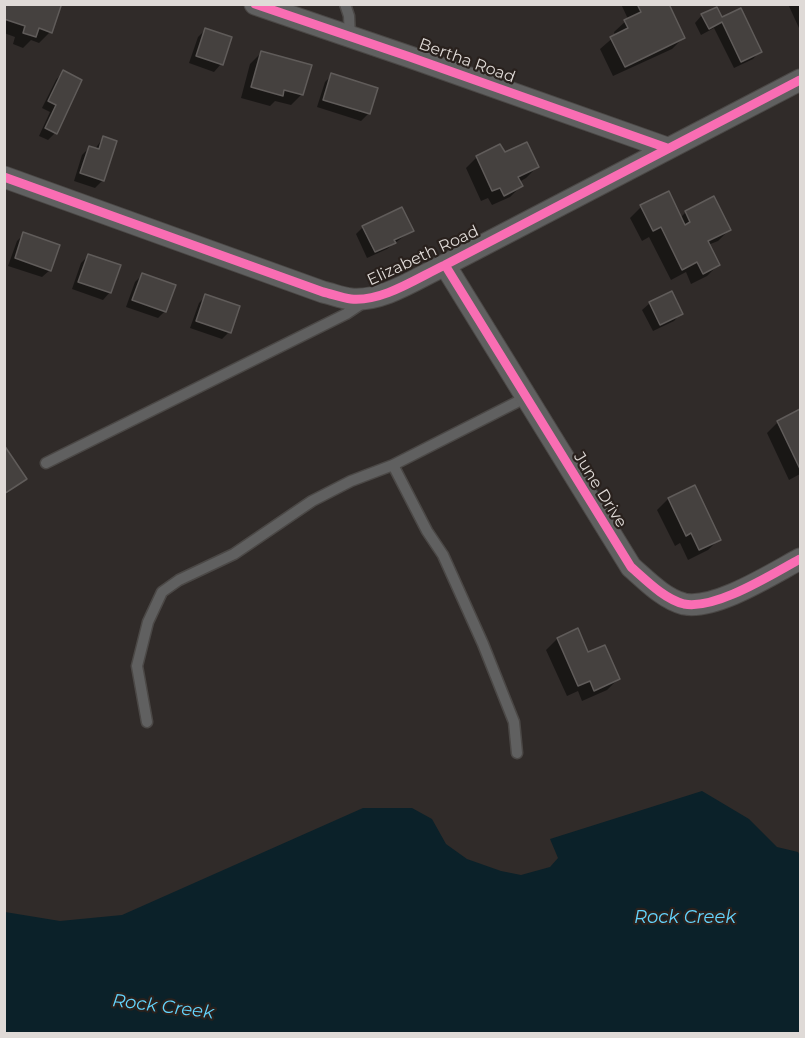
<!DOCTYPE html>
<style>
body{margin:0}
#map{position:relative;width:805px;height:1038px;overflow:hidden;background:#302b29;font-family:Montserrat,sans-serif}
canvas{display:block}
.frame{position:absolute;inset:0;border:6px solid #dfdad7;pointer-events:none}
</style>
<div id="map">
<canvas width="805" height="1038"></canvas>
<div class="frame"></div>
</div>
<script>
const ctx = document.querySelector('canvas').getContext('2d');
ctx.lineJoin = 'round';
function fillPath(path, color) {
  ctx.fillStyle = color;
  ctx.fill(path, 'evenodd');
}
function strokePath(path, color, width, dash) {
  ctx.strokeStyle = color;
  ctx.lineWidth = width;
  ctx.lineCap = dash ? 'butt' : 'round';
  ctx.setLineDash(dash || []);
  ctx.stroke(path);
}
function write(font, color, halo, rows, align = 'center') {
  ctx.font = font + ' Montserrat,sans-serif';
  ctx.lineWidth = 4.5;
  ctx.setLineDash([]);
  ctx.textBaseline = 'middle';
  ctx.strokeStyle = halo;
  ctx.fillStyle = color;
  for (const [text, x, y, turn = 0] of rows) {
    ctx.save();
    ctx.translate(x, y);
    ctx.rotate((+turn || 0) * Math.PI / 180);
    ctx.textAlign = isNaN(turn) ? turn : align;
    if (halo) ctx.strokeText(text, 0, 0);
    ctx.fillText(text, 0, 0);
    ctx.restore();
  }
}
fillPath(new Path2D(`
 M 702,791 L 749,819 L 777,847 L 798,852 L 800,856 L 800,1033 L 5,1033 L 5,912 L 60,921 L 122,915 L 363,808 L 412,808 L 432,819 L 446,844 L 467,859 L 501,871 L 521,875 L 550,867 L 558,858 L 550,839 Z`), '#0b2129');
fillPath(new Path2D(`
 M 4,4 L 50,32 L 39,43 L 31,40 L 23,48 L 13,44 L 15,37 L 4,33 Z
 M 621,4 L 667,4 L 683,38 L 672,49 L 613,76 L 600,49 L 615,36 L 614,32 L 628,19 Z
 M 788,4 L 800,4 L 800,27 L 799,28 Z
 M 702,15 L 721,19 L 760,51 L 753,59 L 734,68 L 714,28 L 701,35 L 695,23 Z
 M 205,30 L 221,64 L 214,72 L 189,63 L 198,37 Z
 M 261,53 L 302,94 L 291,105 L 275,101 L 270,106 L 241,98 L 250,64 Z
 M 63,72 L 55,133 L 48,140 L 39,136 L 50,112 L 42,108 L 56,80 Z
 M 332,75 L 376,89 L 368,114 L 361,121 L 317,107 L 325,82 Z
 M 103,138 L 103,180 L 95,188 L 74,181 L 82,155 L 90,147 L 95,149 Z
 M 504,154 L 537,167 L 526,178 L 519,182 L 521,186 L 510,197 L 492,205 L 488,198 L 481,201 L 466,168 L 477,157 Z
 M 641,207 L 680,218 L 686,212 L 729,230 L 718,241 L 708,245 L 718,265 L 707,276 L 691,284 L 686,272 L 671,280 L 649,237 L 642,241 L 630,218 Z
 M 363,227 L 412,230 L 387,249 L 367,258 L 356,234 Z
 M 24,234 L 50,270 L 42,277 L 8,266 L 17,241 Z
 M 88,256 L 110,292 L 103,300 L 72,289 L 81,263 Z
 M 142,275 L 165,311 L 158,318 L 126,307 L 135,282 Z
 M 206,296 L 229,332 L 222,339 L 190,328 L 199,303 Z
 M 650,303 L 681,313 L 674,321 L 653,331 L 642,310 Z
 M 800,411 L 800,474 L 789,480 L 767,433 L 778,422 Z
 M 4,448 L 25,479 L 4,496 Z
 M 694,487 L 719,539 L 708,550 L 688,560 L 680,543 L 675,546 L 657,510 L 668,499 Z
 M 557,639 L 587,654 L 618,679 L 607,690 L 582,701 L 578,691 L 567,696 L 546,650 Z`), '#0007');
const building = new Path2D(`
 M 4,4 L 58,4 L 61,6 L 52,33 L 39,28 L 36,37 L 23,33 L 25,26 L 4,19 Z
 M 637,4 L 669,4 L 685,38 L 625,67 L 610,37 L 628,28 L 624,20 L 641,12 Z
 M 717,7 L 722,17 L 741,8 L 762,52 L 741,62 L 722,22 L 709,29 L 701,14 Z
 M 205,28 L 232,37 L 223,65 L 196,56 Z
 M 261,51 L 312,65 L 303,95 L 284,90 L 283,96 L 251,87 Z
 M 63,70 L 82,80 L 57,134 L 45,128 L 56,105 L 48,101 Z
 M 331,73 L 378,88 L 370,114 L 323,100 Z
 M 103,136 L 117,141 L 104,181 L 80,173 L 89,146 L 99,149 Z
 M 527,142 L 539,167 L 518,177 L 523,186 L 504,196 L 500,188 L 492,191 L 476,156 L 500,144 L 505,152 Z
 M 669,191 L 685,225 L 690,222 L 685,211 L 714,196 L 731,230 L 708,241 L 720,265 L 703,274 L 697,262 L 682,270 L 661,227 L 653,231 L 640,205 Z
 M 402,207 L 414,231 L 394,240 L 396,243 L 375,252 L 362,226 Z
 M 23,232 L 60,245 L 51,271 L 15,258 Z
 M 88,254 L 121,265 L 111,293 L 78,282 Z
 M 142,273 L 176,285 L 166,312 L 132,300 Z
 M 672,291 L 683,314 L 660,325 L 649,302 Z
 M 205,294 L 240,306 L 231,333 L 196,321 Z
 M 800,409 L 800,469 L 777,421 Z
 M 4,445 L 27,479 L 4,494 Z
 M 695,485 L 721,540 L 699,550 L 691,533 L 686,536 L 668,498 Z
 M 578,628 L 588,652 L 605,645 L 620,679 L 594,691 L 590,681 L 578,686 L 557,638 Z`);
fillPath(building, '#45413f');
strokePath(building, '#605c5a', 1.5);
const lane = new Path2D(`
 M 345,4 L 349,16 L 350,37
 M 46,463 L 346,314 L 364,302
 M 393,465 L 427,531 L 443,555 L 483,644 L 514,722 L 517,753
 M 147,722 L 137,666 L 148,622 L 162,592 L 179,580 L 234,554 L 312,501 L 351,481 L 393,465 L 525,398`);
const street = new Path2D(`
 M 255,4 L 410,57 L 667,148
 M 4,177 L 323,292 C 332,294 342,298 351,299 C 383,302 417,278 445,265 L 800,80
 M 445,265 L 631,567 C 646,580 664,599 684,604 C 716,610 772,574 800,559`);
strokePath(lane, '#4b4846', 13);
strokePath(street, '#4b4846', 23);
strokePath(lane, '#606060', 10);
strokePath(street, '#606060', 21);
strokePath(new Path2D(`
 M 255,4 L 410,57 L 667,148
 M 4,177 L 323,292 C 332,294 342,298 351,299 C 383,302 417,278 445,265 L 800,80
 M 445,265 L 631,567 C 646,580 664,599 684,604 C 716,610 772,574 800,559`), '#f96db3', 9);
write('16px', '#dfdad7', '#29211d', [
 ["Bertha Road",467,61,20],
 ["Elizabeth Road",423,256,-25],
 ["June Drive",600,490,58]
]);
write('italic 18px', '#64d5fe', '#29211d', [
 ["Rock Creek",685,918],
 ["Rock Creek",163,1007,7]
]);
</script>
